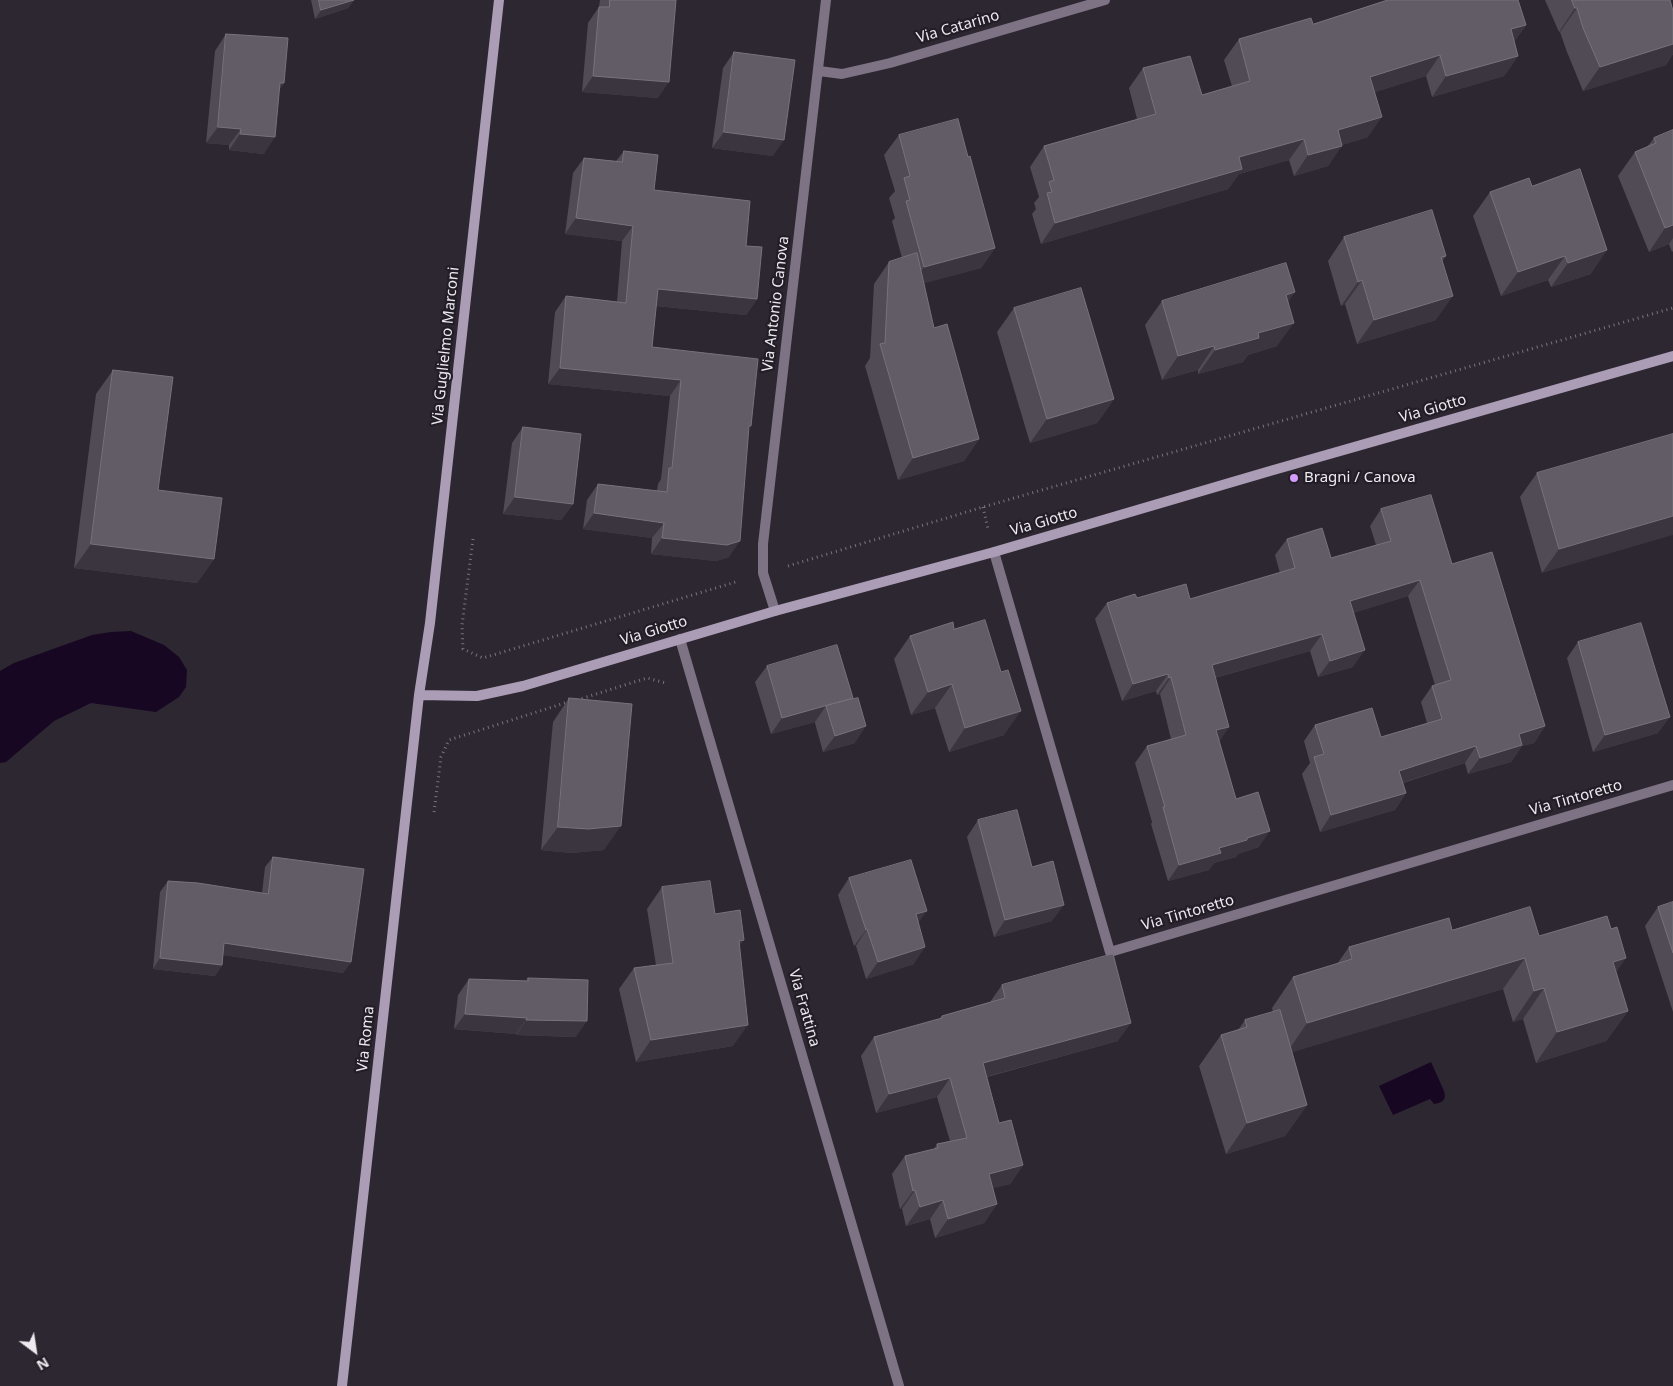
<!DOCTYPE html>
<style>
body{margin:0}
#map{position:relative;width:1673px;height:1386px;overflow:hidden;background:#2d2731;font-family:"Noto Sans",sans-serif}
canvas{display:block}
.north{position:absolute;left:10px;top:1326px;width:50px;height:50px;-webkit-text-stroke:4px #231d27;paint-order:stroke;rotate:149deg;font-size:14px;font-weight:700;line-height:20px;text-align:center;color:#ece9ef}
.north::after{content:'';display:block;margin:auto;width:18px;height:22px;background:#ece9ef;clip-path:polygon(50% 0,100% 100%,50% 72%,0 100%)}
</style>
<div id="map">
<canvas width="1673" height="1386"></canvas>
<div class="north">N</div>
</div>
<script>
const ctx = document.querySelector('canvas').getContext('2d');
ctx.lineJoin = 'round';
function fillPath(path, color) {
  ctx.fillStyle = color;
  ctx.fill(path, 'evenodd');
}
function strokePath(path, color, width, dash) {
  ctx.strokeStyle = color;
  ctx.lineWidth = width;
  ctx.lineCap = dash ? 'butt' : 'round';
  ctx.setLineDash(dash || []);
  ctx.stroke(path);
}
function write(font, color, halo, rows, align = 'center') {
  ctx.font = font + ' "Noto Sans",sans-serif';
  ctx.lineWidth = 4.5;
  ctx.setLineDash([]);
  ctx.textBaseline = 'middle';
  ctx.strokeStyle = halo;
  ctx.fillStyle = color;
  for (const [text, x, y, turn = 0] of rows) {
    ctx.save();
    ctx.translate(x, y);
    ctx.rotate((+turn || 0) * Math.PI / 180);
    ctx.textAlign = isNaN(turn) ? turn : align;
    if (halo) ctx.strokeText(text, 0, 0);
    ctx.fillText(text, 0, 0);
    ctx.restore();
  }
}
fillPath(new Path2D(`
 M 131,631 L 164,645 L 179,657 L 187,670 L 186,687 L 179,697 L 156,712 L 91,703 L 54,721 L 6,762 L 0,763 L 0,671 L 14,663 L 92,635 L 111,632 Z
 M 1431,1062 L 1444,1091 C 1447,1100 1442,1103 1434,1104 L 1430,1099 L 1393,1115 L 1379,1086 Z`), '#180723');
strokePath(new Path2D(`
 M 983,507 L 988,529
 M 473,539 L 462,625 L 463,649 L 483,658 L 739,581
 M 788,566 L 983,507 L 1673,308
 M 577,700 L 647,678 L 666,683
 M 434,812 L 441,757 L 449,740 L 568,702`), '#79747c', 3, [1, 4]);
strokePath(new Path2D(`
 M 819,71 L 842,74 L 890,63 L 1105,0
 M 994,552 L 1110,952 L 1673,785
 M 775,611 L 763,573 L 763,544 L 826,0
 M 680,639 L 899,1386`), '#7d7384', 10);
strokePath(new Path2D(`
 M 419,695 L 477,696 L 523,686 L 775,611 L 994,552 L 1270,471 L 1673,356
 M 342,1386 L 419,695 L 430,623 L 499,0`), '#ac9db7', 10);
fillPath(new Path2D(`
 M 311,0 L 354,0 L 348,8 L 315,19 Z
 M 600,0 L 676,0 L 658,98 L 582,92 L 588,23 L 599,7 Z
 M 1387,0 L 1518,0 L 1526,25 L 1514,42 L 1518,56 L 1504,76 L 1432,97 L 1426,76 L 1375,92 L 1368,137 L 1342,145 L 1328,166 L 1294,176 L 1289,160 L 1239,174 L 1228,189 L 1041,244 L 1032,214 L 1036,209 L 1034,203 L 1039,197 L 1030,167 L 1044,146 L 1137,119 L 1129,88 L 1143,68 L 1202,95 L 1232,86 L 1224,60 L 1239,39 L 1313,24 Z
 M 1545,0 L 1670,0 L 1673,11 L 1673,54 L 1666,65 L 1583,91 L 1567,52 L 1560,32 L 1559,32 Z
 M 226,34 L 284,83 L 279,90 L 264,154 L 229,150 L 229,145 L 206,143 L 215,51 Z
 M 734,52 L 773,156 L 712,148 L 723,68 Z
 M 1673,130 L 1673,251 L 1672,252 L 1669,244 L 1649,252 L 1618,176 L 1635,152 L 1647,147 L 1654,138 Z
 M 899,135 L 968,157 L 995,248 L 981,268 L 924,283 L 934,328 L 979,439 L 964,461 L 898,480 L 865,366 L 870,358 L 874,284 L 889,262 L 902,258 L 892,221 L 895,218 L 889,198 L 895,191 L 884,155 Z
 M 624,151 L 654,190 L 746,246 L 757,299 L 746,315 L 656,306 L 652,347 L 749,430 L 729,557 L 716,561 L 651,554 L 652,538 L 583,529 L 587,500 L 598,484 L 657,491 L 658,484 L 661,479 L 670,396 L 548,384 L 555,312 L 566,296 L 617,302 L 622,241 L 565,234 L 573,173 L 584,158 L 616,161 Z
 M 1532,186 L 1591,274 L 1551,287 L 1548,280 L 1501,296 L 1473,216 L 1490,192 Z
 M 1344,237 L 1446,256 L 1442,261 L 1436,320 L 1357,344 L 1345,304 L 1341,306 L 1328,261 Z
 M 1162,301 L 1288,303 L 1277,346 L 1248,355 L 1243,362 L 1198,374 L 1198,370 L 1162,380 L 1145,325 Z
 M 1014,308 L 1114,399 L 1097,423 L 1030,443 L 997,332 Z
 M 113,370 L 158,490 L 214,559 L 197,583 L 74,568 L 96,394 Z
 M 523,427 L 573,504 L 561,520 L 503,514 L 512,443 Z
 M 1673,434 L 1542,573 L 1520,497 L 1537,473 Z
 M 1381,509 L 1452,564 L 1545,726 L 1534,743 L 1522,746 L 1511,762 L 1468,774 L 1465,763 L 1403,783 L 1406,793 L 1395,810 L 1320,832 L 1302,774 L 1310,763 L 1304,741 L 1315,725 L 1381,737 L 1427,723 L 1421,702 L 1432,686 L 1435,685 L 1408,596 L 1353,613 L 1353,667 L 1318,677 L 1310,651 L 1215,678 L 1219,742 L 1236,799 L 1259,847 L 1238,854 L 1236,857 L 1214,863 L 1209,870 L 1168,881 L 1151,824 L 1152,822 L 1135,763 L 1147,746 L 1171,739 L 1160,694 L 1157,695 L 1156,691 L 1122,701 L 1095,619 L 1107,603 L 1137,598 L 1190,599 L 1280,573 L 1275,555 L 1287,539 L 1331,558 L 1376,545 L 1370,526 Z
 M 954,629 L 1004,735 L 949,752 L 935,708 L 911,715 L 894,659 L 910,636 Z
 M 1578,642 L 1658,733 L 1593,752 L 1567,658 Z
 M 767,666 L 852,699 L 855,743 L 823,752 L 815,723 L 815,722 L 771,734 L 755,682 Z
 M 569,698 L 604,850 L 571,853 L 541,850 L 553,722 Z
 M 978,820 L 1052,921 L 994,937 L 967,837 Z
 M 273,857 L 351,962 L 343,973 L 223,955 L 222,965 L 215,976 L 153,969 L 160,892 L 168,881 L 262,893 L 265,867 Z
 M 849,878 L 918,923 L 914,964 L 866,979 L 856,946 L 854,946 L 838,895 Z
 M 662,887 L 715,914 L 739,947 L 733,1046 L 636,1062 L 619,989 L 634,968 L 656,965 L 647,909 Z
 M 1673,902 L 1673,1012 L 1645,926 L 1658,907 Z
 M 1452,930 L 1539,936 L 1616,972 L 1628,1011 L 1606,1041 L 1536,1063 L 1523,1019 L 1513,1022 L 1503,989 L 1292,1052 L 1307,1105 L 1285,1136 L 1226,1154 L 1199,1066 L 1221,1035 L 1238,1030 L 1245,1020 L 1273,1012 L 1272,1008 L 1293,977 L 1337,964 L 1349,947 Z
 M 528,978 L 576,1037 L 516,1035 L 516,1034 L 454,1029 L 458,995 L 469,979 L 526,981 Z
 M 1002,985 L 1118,1041 L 987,1077 L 999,1123 L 1023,1165 L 1010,1184 L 993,1188 L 997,1204 L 984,1223 L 935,1238 L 930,1219 L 906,1226 L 902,1209 L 900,1209 L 892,1174 L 905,1156 L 934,1149 L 937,1144 L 950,1141 L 937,1097 L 876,1113 L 861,1056 L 874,1037 L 939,1019 L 942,1016 L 990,1002 Z`), '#514b56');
fillPath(new Path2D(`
 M 354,0 L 348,8 L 315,19 L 321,10 Z
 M 1575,8 L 1577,8 L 1560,32 L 1559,32 Z
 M 1526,25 L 1512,45 L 1511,29 Z
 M 1673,44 L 1673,54 L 1666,65 L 1583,91 L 1600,67 Z
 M 1440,55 L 1426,76 L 1356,98 L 1370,77 Z
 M 1518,56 L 1504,76 L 1432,97 L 1446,76 Z
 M 593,76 L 669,82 L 658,98 L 582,92 Z
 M 280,83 L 284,83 L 273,99 Z
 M 1382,117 L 1368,137 L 1323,151 L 1338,130 Z
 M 218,127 L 241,129 L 229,145 L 206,143 Z
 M 724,132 L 784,140 L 773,156 L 712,148 Z
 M 240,134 L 275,137 L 264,154 L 229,150 Z
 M 1304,139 L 1289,160 L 1239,174 L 1228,189 L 1041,244 L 1055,223 L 1239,157 Z
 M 1342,146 L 1328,166 L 1294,176 L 1308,155 Z
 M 576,218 L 633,226 L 622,241 L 565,234 Z
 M 1673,225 L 1673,238 L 1669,244 L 1649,252 L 1665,228 Z
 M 995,248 L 981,268 L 910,287 L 924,267 Z
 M 1607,250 L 1591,274 L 1551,287 L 1568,263 Z
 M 1565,256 L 1548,280 L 1501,296 L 1518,272 Z
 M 1362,280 L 1345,304 L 1341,306 L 1358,282 Z
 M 658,289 L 757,299 L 746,315 L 647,305 Z
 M 1295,292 L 1279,316 L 1286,295 Z
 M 1453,296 L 1436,320 L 1357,344 L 1374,320 Z
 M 1294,323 L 1277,346 L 1248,355 L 1243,362 L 1198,374 L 1215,350 L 1258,333 Z
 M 1214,346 L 1198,370 L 1162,380 L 1178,356 Z
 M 560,368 L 681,380 L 670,396 L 548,384 Z
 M 1114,399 L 1097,423 L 1030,443 L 1047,419 Z
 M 979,439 L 964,461 L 898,480 L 913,458 Z
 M 515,497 L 573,504 L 561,520 L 503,514 Z
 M 594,513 L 664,523 L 652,538 L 583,529 Z
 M 1673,516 L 1673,535 L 1542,573 L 1559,549 Z
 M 662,538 L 740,541 L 729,557 L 716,561 L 651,554 Z
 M 91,544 L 214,559 L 197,583 L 74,568 Z
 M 1420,580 L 1408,596 L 1338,618 L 1350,601 Z
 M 1322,634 L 1310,651 L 1200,682 L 1212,665 Z
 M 1365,650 L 1353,667 L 1318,677 L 1330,661 Z
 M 1168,674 L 1156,691 L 1122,701 L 1133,684 Z
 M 1171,677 L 1160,694 L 1157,695 L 1169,678 Z
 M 952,684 L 935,708 L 911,715 L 928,692 Z
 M 853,698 L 841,715 L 826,706 L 815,722 L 771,734 L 782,718 Z
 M 1021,711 L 1004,735 L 949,752 L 965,728 Z
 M 1670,717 L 1658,733 L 1593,752 L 1605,735 Z
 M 866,726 L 855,743 L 823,752 L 835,736 Z
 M 1545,726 L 1534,743 L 1522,746 L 1511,762 L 1468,774 L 1480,758 L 1519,734 Z
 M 1229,727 L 1218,744 L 1216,730 Z
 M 1476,746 L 1465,763 L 1388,787 L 1399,771 Z
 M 1406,793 L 1395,810 L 1320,832 L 1331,815 Z
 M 621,826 L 604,850 L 571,853 L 541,850 L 558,827 Z
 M 1270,831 L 1259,847 L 1238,854 L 1236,857 L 1214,863 L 1209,870 L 1168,881 L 1179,865 L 1219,848 Z
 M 1064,905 L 1052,921 L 994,937 L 1005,920 Z
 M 927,911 L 915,927 L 916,914 Z
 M 867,929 L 856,946 L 854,946 L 866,930 Z
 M 744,940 L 729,961 L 739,941 Z
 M 224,943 L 351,962 L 343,973 L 217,954 Z
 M 925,947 L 914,964 L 866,979 L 878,962 Z
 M 160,958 L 222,965 L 215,976 L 153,969 Z
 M 1525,958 L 1503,989 L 1286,1054 L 1307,1023 Z
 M 1626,958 L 1605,989 L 1613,962 Z
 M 1544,988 L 1523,1019 L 1513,1022 L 1534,991 Z
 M 1628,1011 L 1606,1041 L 1536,1063 L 1557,1032 Z
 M 465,1014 L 527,1018 L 516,1034 L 454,1029 Z
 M 526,1020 L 587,1021 L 576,1037 L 516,1035 Z
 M 1131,1023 L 1118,1041 L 970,1081 L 983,1063 Z
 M 748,1025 L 733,1046 L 636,1062 L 651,1040 Z
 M 950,1078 L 937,1097 L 876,1113 L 889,1094 Z
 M 1307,1105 L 1285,1136 L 1226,1154 L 1247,1123 Z
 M 1023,1165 L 1010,1184 L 976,1193 L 989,1174 Z
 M 915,1190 L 902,1209 L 900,1209 L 913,1191 Z
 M 943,1200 L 930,1219 L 906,1226 L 920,1207 Z
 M 997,1204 L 984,1223 L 935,1238 L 948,1219 Z`), '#3b3540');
const building = new Path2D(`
 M 319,0 L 354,0 L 321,10 Z
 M 610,0 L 676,0 L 669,82 L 593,76 L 599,7 L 609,7 Z
 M 1388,0 L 1518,0 L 1526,25 L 1511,29 L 1518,56 L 1446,76 L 1440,55 L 1370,77 L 1382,117 L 1338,130 L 1342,146 L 1308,155 L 1304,139 L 1239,157 L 1242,169 L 1055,223 L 1047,193 L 1052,192 L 1049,182 L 1054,180 L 1044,146 L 1156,114 L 1143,68 L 1190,56 L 1202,95 L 1250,81 L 1239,39 L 1311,18 L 1313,24 Z
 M 1572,0 L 1670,0 L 1673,11 L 1673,44 L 1600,67 L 1583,28 L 1577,8 L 1575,8 Z
 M 226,34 L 288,38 L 284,83 L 280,83 L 275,137 L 240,134 L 241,129 L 218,127 Z
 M 734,52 L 795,60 L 784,140 L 724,132 Z
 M 958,119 L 968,157 L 970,156 L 995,248 L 924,267 L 906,201 L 910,200 L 904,178 L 910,176 L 899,135 Z
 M 1673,130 L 1673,225 L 1665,228 L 1635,152 L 1656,143 L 1654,138 Z
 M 624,151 L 658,155 L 654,190 L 750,201 L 746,246 L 762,247 L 757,299 L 658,289 L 652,347 L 758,359 L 751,426 L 749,426 L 740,541 L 727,545 L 662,538 L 664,523 L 594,513 L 598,484 L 667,492 L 669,468 L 672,468 L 681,380 L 560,368 L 566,296 L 626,303 L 633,226 L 576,218 L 584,158 L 622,162 Z
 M 1580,169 L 1607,250 L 1568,263 L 1565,256 L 1518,272 L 1490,192 L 1529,178 L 1532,186 Z
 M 1432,210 L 1446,256 L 1441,257 L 1453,296 L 1374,320 L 1362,280 L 1358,282 L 1344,237 Z
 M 917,253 L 934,328 L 947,324 L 979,439 L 913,458 L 880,344 L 885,343 L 889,262 Z
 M 1286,263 L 1295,292 L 1286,295 L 1294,323 L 1258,333 L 1259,338 L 1215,350 L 1214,346 L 1178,356 L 1162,301 Z
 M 1081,288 L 1114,399 L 1047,419 L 1014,308 Z
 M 113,370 L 173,377 L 158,490 L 222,498 L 214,559 L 91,544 Z
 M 523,427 L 581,434 L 573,504 L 515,497 Z
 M 1673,434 L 1673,516 L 1559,549 L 1537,473 Z
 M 1431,495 L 1452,564 L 1492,552 L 1545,726 L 1519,734 L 1522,745 L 1480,758 L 1476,746 L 1399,771 L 1406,793 L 1331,815 L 1314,757 L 1324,754 L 1315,725 L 1372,708 L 1381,737 L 1442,719 L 1432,686 L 1451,680 L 1420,580 L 1350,601 L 1365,650 L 1330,661 L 1322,634 L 1212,665 L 1229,727 L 1216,730 L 1236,799 L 1258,792 L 1270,831 L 1247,838 L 1247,840 L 1219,848 L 1221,853 L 1179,865 L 1163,807 L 1165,807 L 1147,746 L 1186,735 L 1171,677 L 1169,678 L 1168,674 L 1133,684 L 1107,603 L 1135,594 L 1137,598 L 1186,584 L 1190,599 L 1295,568 L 1287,539 L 1322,528 L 1331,558 L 1391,541 L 1381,509 Z
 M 985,620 L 1001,672 L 1008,670 L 1021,711 L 965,728 L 952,684 L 928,692 L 910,636 L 953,622 L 954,629 Z
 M 1641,623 L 1670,717 L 1605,735 L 1578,642 Z
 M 837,645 L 853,698 L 782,718 L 767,666 Z
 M 569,698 L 632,704 L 621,826 L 588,829 L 558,827 Z
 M 858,698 L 866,726 L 835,736 L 826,706 Z
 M 1017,810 L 1032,867 L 1053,861 L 1064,905 L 1005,920 L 978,820 Z
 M 273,857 L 364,869 L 351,962 L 224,943 L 222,965 L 160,958 L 168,881 L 198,883 L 268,894 Z
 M 911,860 L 927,911 L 916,914 L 925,947 L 878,962 L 867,929 L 866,930 L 849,878 Z
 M 710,881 L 715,914 L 740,910 L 744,940 L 739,941 L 748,1025 L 651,1040 L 634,968 L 673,963 L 662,887 Z
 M 1673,902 L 1673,953 L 1658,907 Z
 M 1530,907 L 1539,936 L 1607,916 L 1611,929 L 1617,927 L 1626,958 L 1613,962 L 1628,1011 L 1557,1032 L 1544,988 L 1534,991 L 1525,958 L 1307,1023 L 1293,977 L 1352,959 L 1349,947 L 1449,918 L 1452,930 Z
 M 1113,954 L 1131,1023 L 983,1063 L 999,1123 L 1011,1120 L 1023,1165 L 989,1174 L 997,1204 L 948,1219 L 943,1200 L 920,1207 L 915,1190 L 913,1191 L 905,1156 L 938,1148 L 937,1144 L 967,1138 L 950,1078 L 889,1094 L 874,1037 L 942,1018 L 942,1016 L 1005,998 L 1002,985 Z
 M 528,978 L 588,980 L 587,1021 L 526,1020 L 527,1018 L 465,1014 L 469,979 L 528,981 Z
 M 1280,1010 L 1307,1105 L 1247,1123 L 1221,1035 L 1247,1027 L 1245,1020 Z`);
fillPath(building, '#615c66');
strokePath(building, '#77727c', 1);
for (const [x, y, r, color] of [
 [1294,478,5,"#d49cfb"]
]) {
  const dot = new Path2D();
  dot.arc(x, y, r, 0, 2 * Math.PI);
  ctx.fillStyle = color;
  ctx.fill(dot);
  strokePath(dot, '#231d27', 2);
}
write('15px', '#ece9ef', '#231d27', [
 ["Via Catarino",958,27,-16],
 ["Via Antonio Canova",776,304,-83],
 ["Via Guglielmo Marconi",446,346,-84],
 ["Via Giotto",1433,409,-16],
 ["Via Giotto",1044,522,-16],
 ["Via Giotto",654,631,-17],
 ["Via Tintoretto",1576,798,-16],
 ["Via Tintoretto",1188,913,-16],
 ["Via Frattina",804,1008,74],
 ["Via Roma",366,1039,-84]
]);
write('15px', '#ece9ef', '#231d27', [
 ["Bragni / Canova",1304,478]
], 'left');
</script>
